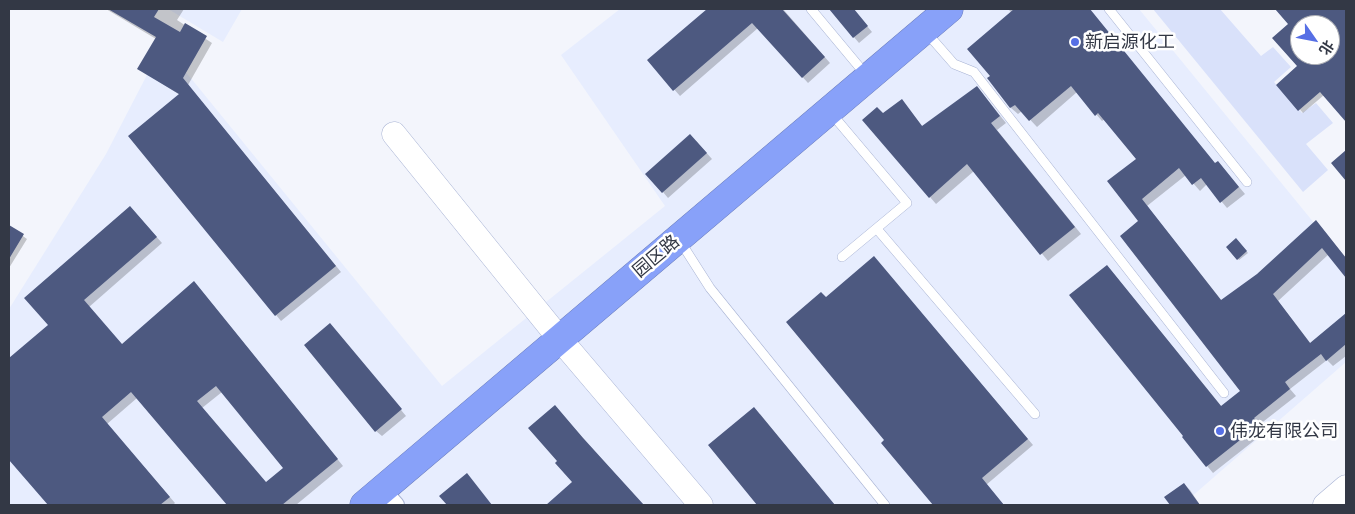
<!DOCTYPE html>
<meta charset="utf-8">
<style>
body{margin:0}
#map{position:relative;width:1355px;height:514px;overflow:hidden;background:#f3f5fc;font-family:Barlow,"Noto Sans SC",sans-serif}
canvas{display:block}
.frame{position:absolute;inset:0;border:10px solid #333845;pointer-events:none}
.north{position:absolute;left:1290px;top:15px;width:50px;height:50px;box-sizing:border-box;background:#fff;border:1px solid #adafb5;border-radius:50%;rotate:123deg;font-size:14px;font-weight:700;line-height:20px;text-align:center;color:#333845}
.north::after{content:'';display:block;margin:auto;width:18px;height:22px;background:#566fe5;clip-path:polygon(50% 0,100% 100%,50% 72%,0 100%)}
</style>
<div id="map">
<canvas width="1355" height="514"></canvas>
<div class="frame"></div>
<div class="north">北</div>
</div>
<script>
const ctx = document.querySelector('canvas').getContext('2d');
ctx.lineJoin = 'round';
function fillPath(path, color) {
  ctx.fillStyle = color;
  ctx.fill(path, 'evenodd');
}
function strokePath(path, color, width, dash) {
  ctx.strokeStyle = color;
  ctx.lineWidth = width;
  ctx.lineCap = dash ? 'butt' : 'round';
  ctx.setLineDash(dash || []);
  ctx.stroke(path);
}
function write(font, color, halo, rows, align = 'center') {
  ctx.font = font + ' Barlow,"Noto Sans SC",sans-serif';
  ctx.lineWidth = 5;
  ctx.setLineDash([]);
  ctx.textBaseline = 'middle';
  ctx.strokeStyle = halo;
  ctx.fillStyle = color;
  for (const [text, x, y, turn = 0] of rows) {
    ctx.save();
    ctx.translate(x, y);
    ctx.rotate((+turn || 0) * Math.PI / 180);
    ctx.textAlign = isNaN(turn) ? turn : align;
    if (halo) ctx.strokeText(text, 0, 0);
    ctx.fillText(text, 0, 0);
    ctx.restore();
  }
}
fillPath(new Path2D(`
 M 168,9 L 242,9 L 223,42 Z
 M 620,9 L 1139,9 L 1346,262 L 1346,362 L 1182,505 L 9,505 L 9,309 L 106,154 L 163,44 L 442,386 L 665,206 L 561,55 Z`), '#e7edfe');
fillPath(new Path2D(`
 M 1153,9 L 1220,9 L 1261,56 L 1273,47 L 1291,67 L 1274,82 L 1302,113 L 1316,103 L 1333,123 L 1306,144 L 1328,170 L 1303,192 Z`), '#d9e1fa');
fillPath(new Path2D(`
 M 106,9 L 184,9 L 177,20 L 212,43 L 188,85 L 341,272 L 281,321 L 130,136 L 180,95 L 139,69 L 156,39 Z
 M 709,9 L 783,9 L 830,63 L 808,83 L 758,28 L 680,96 L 649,61 Z
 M 830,9 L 853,9 L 872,32 L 859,43 Z
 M 1008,9 L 1089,9 L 1215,164 L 1224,169 L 1245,194 L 1227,208 L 1207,184 L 1200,191 L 1186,175 L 1147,206 L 1222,301 L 1258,275 L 1316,221 L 1346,258 L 1346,276 L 1329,254 L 1278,301 L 1311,344 L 1346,315 L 1346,356 L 1333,366 L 1327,360 L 1290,389 L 1296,396 L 1259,425 L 1265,432 L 1213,473 L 1183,437 L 1185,436 L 1113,273 L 1222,407 L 1242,391 L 1140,222 L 1138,159 L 1105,119 L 1102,121 L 1077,92 L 1037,127 L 1022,111 L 1018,114 L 1011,108 L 989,78 L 992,76 L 1012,13 Z
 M 1276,9 L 1346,9 L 1346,120 L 1324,95 L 1303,113 L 1278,85 L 1299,66 L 1290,24 ZM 1300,25 L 1330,25 L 1330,55 L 1300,55 Z
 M 977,87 L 1006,123 L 997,130 L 1081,234 L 1048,261 L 974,171 L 936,204 L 930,197 L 883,115 L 902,101 L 923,127 Z
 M 696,141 L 712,159 L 668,198 L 663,192 Z
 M 136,214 L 162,243 L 89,307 L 122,345 L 200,289 L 343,466 L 296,505 L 228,505 L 137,398 L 107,424 L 175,503 L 173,505 L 49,505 L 9,458 L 9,360 L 49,325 ZM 222,392 L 285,468 L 266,484 L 202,408 Z
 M 13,229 L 27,239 L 9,268 L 9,235 Z
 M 1236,239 L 1248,253 L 1239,260 L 1227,247 Z
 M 879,263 L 1033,445 L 986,485 L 1004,505 L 935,505 L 883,443 L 886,441 L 826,299 Z
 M 336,331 L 406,416 L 382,436 L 376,431 Z
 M 560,412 L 643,505 L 554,505 L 551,502 L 574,482 L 559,461 Z
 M 760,414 L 834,505 L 758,505 L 709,445 Z
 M 1184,484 L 1190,490 L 1200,505 L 1172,505 L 1166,497 Z`), '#0003');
fillPath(new Path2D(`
 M 108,9 L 159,9 L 154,17 L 180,32 L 185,23 L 207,36 L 183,78 L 336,266 L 275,316 L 128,136 L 179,94 L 137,69 L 156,37 Z
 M 707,9 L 782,9 L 825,57 L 802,78 L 752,23 L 673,91 L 647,60 Z
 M 829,9 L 854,9 L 868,26 L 853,38 Z
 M 1014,9 L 1090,9 L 1215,163 L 1218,161 L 1239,187 L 1220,203 L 1201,178 L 1192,185 L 1179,168 L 1142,199 L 1221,300 L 1257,274 L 1316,220 L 1346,258 L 1346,278 L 1322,248 L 1273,294 L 1310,343 L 1346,313 L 1346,344 L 1326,361 L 1321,354 L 1285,382 L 1290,389 L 1254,418 L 1259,425 L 1206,467 L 1182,437 L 1183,436 L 1069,295 L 1107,265 L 1221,406 L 1240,391 L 1120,236 L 1138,221 L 1107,181 L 1136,159 L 1098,113 L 1095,116 L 1071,86 L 1029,121 L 1015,105 L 1010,108 L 987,78 L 990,76 L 967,49 Z
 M 1275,9 L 1346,9 L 1346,122 L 1320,92 L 1298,111 L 1276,85 L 1297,66 L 1272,38 L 1288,24 ZM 1300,25 L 1330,25 L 1330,55 L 1300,55 Z
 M 977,86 L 1000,116 L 991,123 L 1075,227 L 1040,255 L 967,164 L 929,198 L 862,120 L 877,107 L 883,113 L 902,99 L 922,126 Z
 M 690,134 L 707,153 L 662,193 L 645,174 Z
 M 1346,150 L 1346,181 L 1331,163 Z
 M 130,206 L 157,237 L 84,300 L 122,344 L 194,281 L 338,459 L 282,505 L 227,505 L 131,392 L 102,417 L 170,497 L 160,505 L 48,505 L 9,460 L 9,358 L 48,325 L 24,298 ZM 216,386 L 283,468 L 266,482 L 197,401 Z
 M 9,225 L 24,234 L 9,259 Z
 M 1236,238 L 1247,251 L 1237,260 L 1226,247 Z
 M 874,256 L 1028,439 L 982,478 L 1004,505 L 933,505 L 881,443 L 884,440 L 786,322 L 821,292 L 826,297 Z
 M 330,323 L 402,409 L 375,432 L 304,345 Z
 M 555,405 L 583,438 L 644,505 L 546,505 L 572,482 L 555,463 L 557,461 L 528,428 Z
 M 754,407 L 835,505 L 757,505 L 708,445 Z
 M 467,473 L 492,505 L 447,505 L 439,496 Z
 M 1184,483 L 1200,505 L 1170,505 L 1164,497 Z`), '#4d5980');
const lane = new Path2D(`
 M 811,9 L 866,75
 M 1109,9 L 1247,182
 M 926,32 L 954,64 L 974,72 L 1224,393
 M 831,113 L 907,203 L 842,257
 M 877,229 L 1035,414
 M 680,241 L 710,288 L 885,505`);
const street = new Path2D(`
 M 382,489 L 396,505`);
const secondary = new Path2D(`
 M 394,134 L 559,338 L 701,505
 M 1325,505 L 1346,487`);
const highway = new Path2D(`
 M 364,505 L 949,9`);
strokePath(lane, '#a8b3d4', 10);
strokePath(street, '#a8b3d4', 18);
strokePath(secondary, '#a8b3d4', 25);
strokePath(highway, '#6a7cba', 29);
strokePath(lane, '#fff', 9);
strokePath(street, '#fff', 16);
strokePath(secondary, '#fff', 24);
strokePath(highway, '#88a1f9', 28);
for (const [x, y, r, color] of [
 [1075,42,5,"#566fe5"],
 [1220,431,5,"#566fe5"]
]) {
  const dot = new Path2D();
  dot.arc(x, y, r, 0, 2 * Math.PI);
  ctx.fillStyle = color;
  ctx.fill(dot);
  strokePath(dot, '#fff', 2);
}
write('18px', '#333845', '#fff', [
 ["新启源化工",1085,42],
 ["伟龙有限公司",1230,431]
], 'left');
write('18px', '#333845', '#fff', [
 ["园区路",656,256,-40]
]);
</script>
